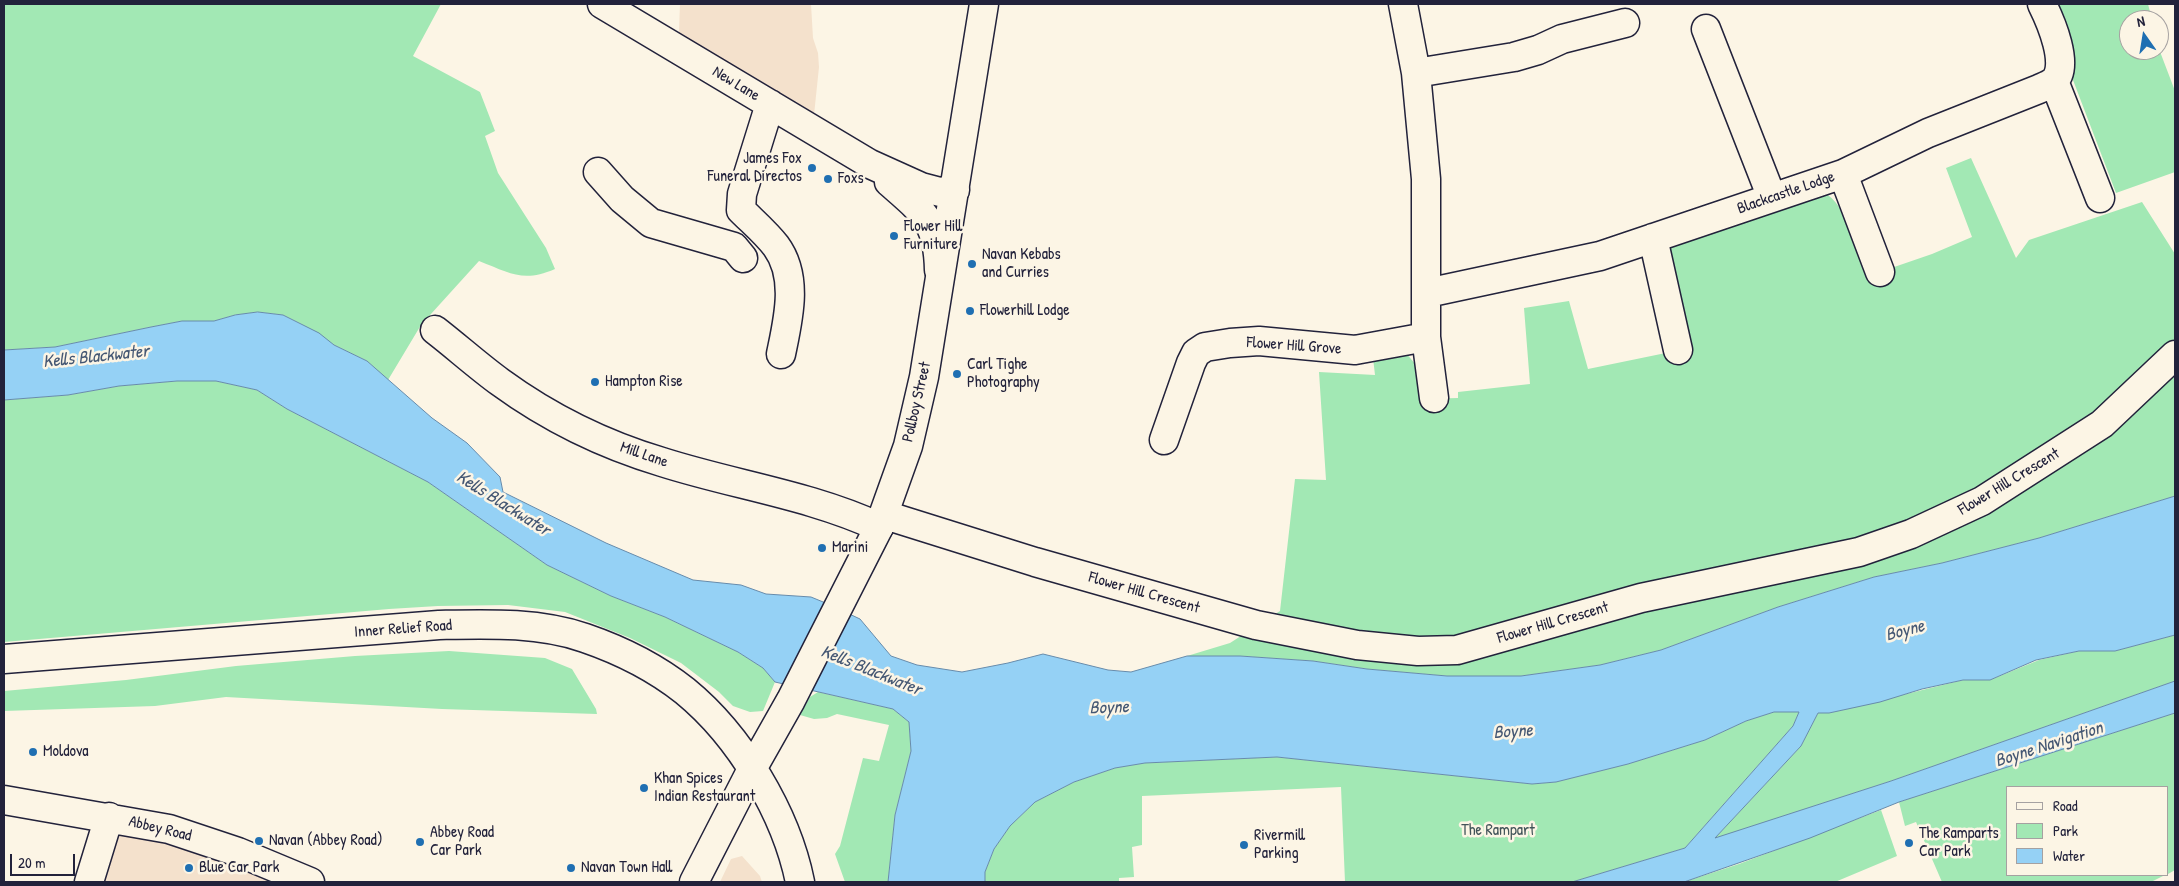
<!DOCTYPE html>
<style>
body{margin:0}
#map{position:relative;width:2179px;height:886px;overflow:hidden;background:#fcf5e5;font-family:"Patrick Hand",sans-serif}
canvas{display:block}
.frame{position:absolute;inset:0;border:5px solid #22223b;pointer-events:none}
.legend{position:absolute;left:2006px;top:786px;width:162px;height:90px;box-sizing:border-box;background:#fcf5e5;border:1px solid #a5a1a1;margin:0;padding:6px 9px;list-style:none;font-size:15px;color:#22223b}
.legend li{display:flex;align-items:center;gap:10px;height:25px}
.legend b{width:25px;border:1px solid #a5a1a1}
.north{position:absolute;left:2119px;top:10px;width:50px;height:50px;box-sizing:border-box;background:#fcf5e5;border:1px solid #a5a1a1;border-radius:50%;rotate:347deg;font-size:14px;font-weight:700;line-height:20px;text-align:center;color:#22223b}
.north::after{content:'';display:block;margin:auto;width:18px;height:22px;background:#1f6fb2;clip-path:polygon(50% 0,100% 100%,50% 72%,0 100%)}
.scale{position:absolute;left:10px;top:854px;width:65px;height:22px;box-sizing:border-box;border:2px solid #22223b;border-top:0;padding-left:6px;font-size:15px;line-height:18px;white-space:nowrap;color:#22223b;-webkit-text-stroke:4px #fcf5e5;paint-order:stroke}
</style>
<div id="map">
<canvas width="2179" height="886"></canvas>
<div class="frame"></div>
<ul class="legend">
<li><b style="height:6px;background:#fcf5e5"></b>Road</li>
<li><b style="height:14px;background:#a2e8b4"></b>Park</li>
<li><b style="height:14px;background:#95d1f5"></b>Water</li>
</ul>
<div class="north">N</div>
<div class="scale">20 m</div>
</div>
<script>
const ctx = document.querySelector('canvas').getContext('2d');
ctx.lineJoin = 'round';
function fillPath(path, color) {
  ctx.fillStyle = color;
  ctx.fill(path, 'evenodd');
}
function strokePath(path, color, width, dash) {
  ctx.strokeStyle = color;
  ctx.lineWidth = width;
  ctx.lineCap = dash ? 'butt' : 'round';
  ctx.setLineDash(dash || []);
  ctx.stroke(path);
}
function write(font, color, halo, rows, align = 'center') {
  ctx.font = font + ' "Patrick Hand",sans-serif';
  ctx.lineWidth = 5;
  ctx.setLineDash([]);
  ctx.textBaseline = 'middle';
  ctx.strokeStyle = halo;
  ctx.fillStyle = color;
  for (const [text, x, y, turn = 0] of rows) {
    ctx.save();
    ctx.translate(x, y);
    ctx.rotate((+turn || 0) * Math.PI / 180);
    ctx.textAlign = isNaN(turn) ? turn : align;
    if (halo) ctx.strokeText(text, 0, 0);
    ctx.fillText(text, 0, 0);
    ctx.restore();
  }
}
fillPath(new Path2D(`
 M 680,4 L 811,4 L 813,38 L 818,53 L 819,67 L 814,115 L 675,40 L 679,31 Z
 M 124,829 L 137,831 L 284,882 L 98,882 L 112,837 Z
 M 742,856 L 760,876 L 762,882 L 720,882 L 731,859 Z`), '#f4e1cc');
fillPath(new Path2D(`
 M 4,4 L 441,4 L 413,56 L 480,92 L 495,131 L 485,136 L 498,173 L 546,248 L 555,269 C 523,283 510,273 479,261 L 421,325 L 388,380 L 367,361 L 334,345 L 301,324 L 283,315 L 258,312 L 235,315 L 214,321 L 182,321 L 151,327 L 55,347 L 4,350 Z
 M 2057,4 L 2148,4 L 2152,20 L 2129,20 L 2129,50 L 2159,49 L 2175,91 L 2175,172 L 2116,193 L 2073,80 Z
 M 1971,158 L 2016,258 L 2029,240 L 2142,202 L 2175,254 L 2175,496 L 2039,538 L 1942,563 L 1874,577 L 1778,607 L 1661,650 L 1600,665 L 1521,676 L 1447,676 L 1367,669 L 1313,661 L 1240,656 L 1187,656 L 1230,643 L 1280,611 L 1295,479 L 1326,480 L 1319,372 L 1375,375 L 1373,358 L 1406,353 L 1416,365 L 1420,399 L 1458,398 L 1458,392 L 1530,384 L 1524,308 L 1569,301 L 1588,369 L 1690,348 L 1667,248 L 1824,193 C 1847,203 1857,254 1868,276 L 1932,254 L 1972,237 L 1946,168 Z
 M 177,381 L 216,381 L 257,390 L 287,409 L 428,482 L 547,565 L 611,596 L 665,617 L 738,652 L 763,668 L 775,682 L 763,711 L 750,712 L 733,706 L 719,692 L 681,663 L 630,638 L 565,612 L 508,605 L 438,606 L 389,609 L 4,642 L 4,400 L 68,395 L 119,386 Z
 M 2175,635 L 2175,681 L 1891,781 L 1714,839 L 1801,746 L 1818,713 L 1829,713 L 1963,680 L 1990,680 L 2039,660 L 2079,651 L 2115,651 Z
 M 449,651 L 545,658 L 572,669 L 596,709 L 597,714 L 442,709 L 226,697 L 155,706 L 4,711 L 4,691 L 126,680 L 236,666 L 355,656 Z
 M 818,692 L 893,709 L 909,722 L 911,751 L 895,815 L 888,882 L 845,882 L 835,854 L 840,846 L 863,758 L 879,761 L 889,725 L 837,714 L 827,718 L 814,719 L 800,715 L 810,697 Z
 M 1774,712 L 1799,712 L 1793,726 L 1685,848 L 1572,882 L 1345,882 L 1341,787 L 1142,796 L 1142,845 L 1132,847 L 1134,877 L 1119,878 L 1119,882 L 985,882 L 985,872 L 994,849 L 1010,826 L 1035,802 L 1074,782 L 1115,768 L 1145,763 L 1277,757 L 1532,784 L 1556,782 L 1628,764 L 1705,740 L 1746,721 Z
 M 2175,713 L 2175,870 L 2168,874 L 2168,787 L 2008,787 L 2008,875 L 2165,875 L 2151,882 L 1942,882 L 1916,822 L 1905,826 L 1899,802 Z
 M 1881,810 L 1897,856 L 1835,882 L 1684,882 L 1739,864 Z`), '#a2e8b4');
const water = new Path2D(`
 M 258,312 L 283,315 L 319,333 L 334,345 L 367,361 L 432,418 L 467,443 L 500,477 L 503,492 L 606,543 L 693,580 L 741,585 L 766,594 L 811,597 L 828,604 L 860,619 L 891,656 L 917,665 L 962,672 L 1008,663 L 1043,654 L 1108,670 L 1131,672 L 1187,656 L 1240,656 L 1313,661 L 1367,669 L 1447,676 L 1521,676 L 1600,665 L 1661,650 L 1778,607 L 1874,577 L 1942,563 L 2039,538 L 2175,496 L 2175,635 L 2115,651 L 2079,651 L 2036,660 L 1990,680 L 1963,680 L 1922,689 L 1880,702 L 1829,713 L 1818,713 L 1801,746 L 1715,838 L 1891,781 L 2175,681 L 2175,713 L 1899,802 L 1810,838 L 1684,882 L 1572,882 L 1685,848 L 1793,726 L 1799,712 L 1774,712 L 1746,721 L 1705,740 L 1628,764 L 1556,782 L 1532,784 L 1277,757 L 1145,763 L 1115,768 L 1074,782 L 1035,802 L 1010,826 L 994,849 L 985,872 L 985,882 L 888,882 L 895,815 L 911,751 L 909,722 L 893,709 L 775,682 L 763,668 L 738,652 L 665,617 L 611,596 L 547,565 L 428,482 L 287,409 L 257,390 L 216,381 L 177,381 L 119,386 L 68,395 L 4,400 L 4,350 L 55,347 L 151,327 L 182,321 L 214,321 L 235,315 Z`);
fillPath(water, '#95d1f5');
strokePath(water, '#678bab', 1);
const minor = new Path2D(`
 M 602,4 L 870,164 L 921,187 L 940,192 L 955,190
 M 1403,4 L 1416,73 L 1426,179 L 1426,337 L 1434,398
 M 1706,29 L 1772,198
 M 1416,73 L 1514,57 L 1538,50 L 1562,39 L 1625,23
 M 2054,81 L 2100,198
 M 770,104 L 742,194 L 741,210 C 753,222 766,233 776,246 C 799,277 788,320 781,354
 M 598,172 L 622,199 L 651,223 L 734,247 L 743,258
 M 1843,174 L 1880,272
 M 889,182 C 923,212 938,221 939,270
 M 1653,238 L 1678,350
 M 1427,293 L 1600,256 L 1843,174 L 1928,133 L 2039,89 C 2043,87 2049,85 2053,82 C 2071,67 2050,20 2042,4
 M 435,330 C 457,347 478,366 500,382 C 548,417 605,445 662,462 C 734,485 810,495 879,527
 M 1164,440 L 1191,363 L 1196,353 L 1205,347 L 1230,343 L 1259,341 L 1355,350 L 1426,337
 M 885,515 L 1035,562 L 1256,625 L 1357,645 L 1418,651 L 1457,650 L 1641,598 L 1859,552 L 1911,534 L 1982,501 L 2102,424 L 2175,355
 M 4,800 L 169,829 L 238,852 L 310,882
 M 89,882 L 109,817`);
const major = new Path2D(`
 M 4,659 L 439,625 C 487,624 539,622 585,638 C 620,650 656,668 685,691 C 740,736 786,813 800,882
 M 694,882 L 752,769 L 791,700 L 879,527 L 908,446 L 924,377 L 984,4`);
strokePath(minor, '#22223b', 31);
strokePath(major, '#22223b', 31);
strokePath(minor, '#fcf5e5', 28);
strokePath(major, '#fcf5e5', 28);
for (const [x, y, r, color] of [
 [812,168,5,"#1f6fb2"],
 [828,179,5,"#1f6fb2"],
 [894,236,5,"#1f6fb2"],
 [972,264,5,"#1f6fb2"],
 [970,311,5,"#1f6fb2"],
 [957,374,5,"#1f6fb2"],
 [595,382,5,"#1f6fb2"],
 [822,548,5,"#1f6fb2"],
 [33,752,5,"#1f6fb2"],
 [644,788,5,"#1f6fb2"],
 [259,841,5,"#1f6fb2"],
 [420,842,5,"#1f6fb2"],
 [1909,843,5,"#1f6fb2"],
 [1244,845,5,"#1f6fb2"],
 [189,868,5,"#1f6fb2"],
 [571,868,5,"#1f6fb2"]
]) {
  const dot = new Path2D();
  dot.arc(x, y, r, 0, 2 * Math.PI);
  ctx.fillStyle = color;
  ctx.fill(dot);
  strokePath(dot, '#fcf5e5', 2);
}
write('16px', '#22223b', '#fcf5e5', [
 ["New Lane",736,84,31],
 ["Blackcastle Lodge",1786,193,-19],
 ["Flower Hill Grove",1294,346,4],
 ["Pollboy Street",917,402,-77],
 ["Mill Lane",644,455,19],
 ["Flower Hill Crescent",2009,482,-31],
 ["Flower Hill Crescent",1144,593,16],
 ["Flower Hill Crescent",1553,623,-16],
 ["Inner Relief Road",403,629,-4],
 ["Abbey Road",160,829,14]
]);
write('16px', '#22223b', '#fcf5e5', [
 ["James Fox",802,159,"right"],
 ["Funeral Directos",802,177,"right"],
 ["Foxs",838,179],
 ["Flower Hill",904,227],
 ["Furniture",904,245],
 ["Navan Kebabs",982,255],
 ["and Curries",982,273],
 ["Flowerhill Lodge",980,311],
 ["Carl Tighe",967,365],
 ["Photography",967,383],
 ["Hampton Rise",605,382],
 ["Marini",832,548],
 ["Moldova",43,752],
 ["Khan Spices",654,779],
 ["Indian Restaurant",654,797],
 ["Abbey Road",430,833],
 ["Car Park",430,851],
 ["The Ramparts",1919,834],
 ["Car Park",1919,852],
 ["Rivermill",1254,836],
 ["Parking",1254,854],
 ["Navan (Abbey Road)",269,841],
 ["Blue Car Park",199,868],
 ["Navan Town Hall",581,868]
], 'left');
write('16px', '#425459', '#fcf5e5', [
 ["The Rampart",1498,831]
]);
write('italic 18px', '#445773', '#fcf5e5', [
 ["Kells Blackwater",96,357,-6],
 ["Kells Blackwater",503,504,32],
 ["Boyne",1905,631,-15],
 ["Kells Blackwater",871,671,22],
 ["Boyne",1109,708,-2],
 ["Boyne",1513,732,-4],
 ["Boyne Navigation",2049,745,-18]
]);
</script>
